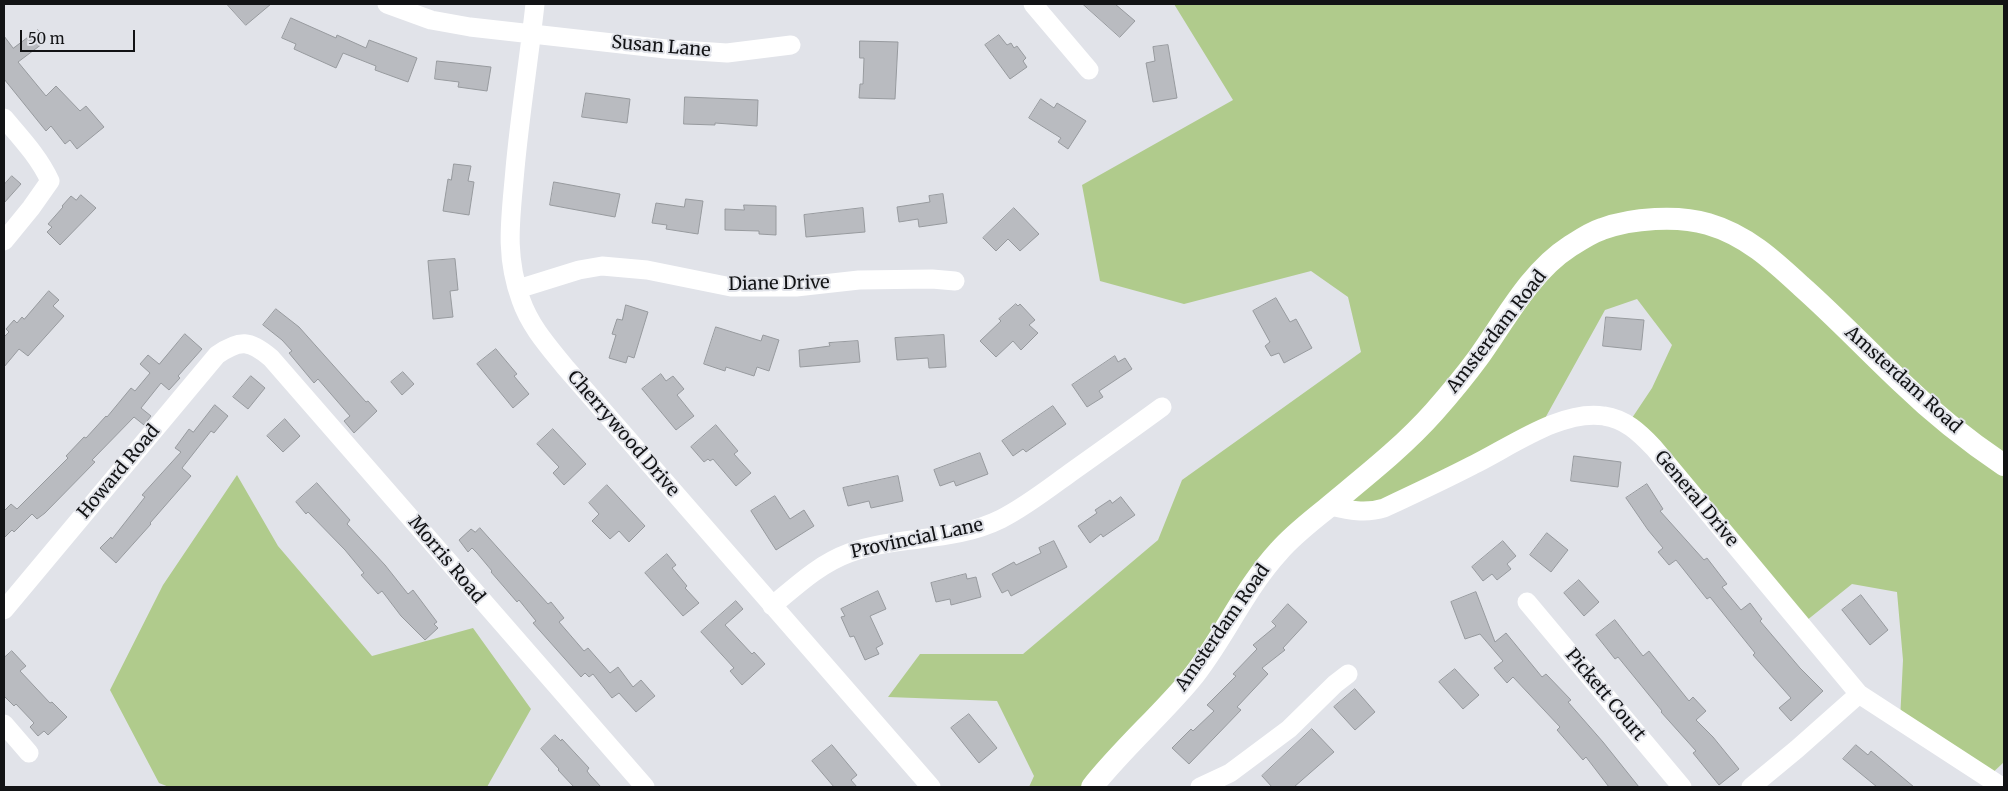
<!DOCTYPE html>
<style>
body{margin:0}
#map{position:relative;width:2008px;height:791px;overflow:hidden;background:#e1e3e9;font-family:Merriweather,serif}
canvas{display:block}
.frame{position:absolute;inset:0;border:5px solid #121315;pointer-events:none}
.scale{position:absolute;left:20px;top:30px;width:115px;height:22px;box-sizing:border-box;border:2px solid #121315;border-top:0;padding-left:6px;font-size:15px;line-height:18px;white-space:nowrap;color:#121315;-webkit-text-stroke:4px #e1e3e9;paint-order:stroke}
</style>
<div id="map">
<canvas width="2008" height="791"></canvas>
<div class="frame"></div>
<div class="scale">50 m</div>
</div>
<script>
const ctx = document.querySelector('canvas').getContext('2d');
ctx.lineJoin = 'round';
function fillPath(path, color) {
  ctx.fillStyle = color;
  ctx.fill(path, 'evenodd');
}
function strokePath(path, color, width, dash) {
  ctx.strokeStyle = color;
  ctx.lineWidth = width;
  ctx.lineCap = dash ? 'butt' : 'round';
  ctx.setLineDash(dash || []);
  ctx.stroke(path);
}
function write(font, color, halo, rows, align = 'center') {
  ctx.font = font + ' Merriweather,serif';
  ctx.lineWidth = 4;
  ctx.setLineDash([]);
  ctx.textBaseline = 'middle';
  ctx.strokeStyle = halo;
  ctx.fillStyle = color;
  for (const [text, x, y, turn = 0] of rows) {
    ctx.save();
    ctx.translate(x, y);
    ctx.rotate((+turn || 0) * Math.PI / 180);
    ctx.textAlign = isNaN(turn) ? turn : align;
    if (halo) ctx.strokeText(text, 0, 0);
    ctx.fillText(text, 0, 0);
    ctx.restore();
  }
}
fillPath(new Path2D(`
 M 1174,4 L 2004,4 L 2004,762 L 1987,778 L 1900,721 L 1903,660 L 1897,592 L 1852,584 L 1801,625 L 1628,424 L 1652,388 L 1672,345 L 1637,299 L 1605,310 L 1538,431 L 1384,508 L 1330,506 L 1092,787 L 1029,787 L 1034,776 L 997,701 L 888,697 L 920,654 L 1023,654 L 1158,540 L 1182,480 L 1361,352 L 1348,297 L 1311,271 L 1184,304 L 1100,281 L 1082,185 L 1233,100 Z
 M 237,475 L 278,546 L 372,656 L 473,628 L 531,709 L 487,787 L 169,787 L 159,783 L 110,690 L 163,585 Z`), '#b0cb8c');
const building = new Path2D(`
 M 227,4 L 271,4 L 246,25 Z
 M 1083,4 L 1115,4 L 1135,21 L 1120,37 Z
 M 291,18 L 336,38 L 337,35 L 366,48 L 369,40 L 417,58 L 408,82 L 375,70 L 376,66 L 343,53 L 336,68 L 294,49 L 296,44 L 282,38 Z
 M 38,30 L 46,41 L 18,62 L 46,96 L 56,86 L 80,111 L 86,106 L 104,127 L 77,149 L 70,140 L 65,144 L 51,126 L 46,131 L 4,79 L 4,36 L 13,48 Z
 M 999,35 L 1007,45 L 1011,43 L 1014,48 L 1017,46 L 1026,58 L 1023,61 L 1027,67 L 1010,79 L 985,45 Z
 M 860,41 L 898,42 L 895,99 L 859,98 L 860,84 L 863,84 L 864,58 L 860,58 Z
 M 1168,45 L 1177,98 L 1153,102 L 1146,63 L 1155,61 L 1153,47 Z
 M 437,61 L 491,67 L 487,91 L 458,87 L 459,82 L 435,79 Z
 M 586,93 L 630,99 L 627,123 L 582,117 Z
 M 685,97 L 758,100 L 757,126 L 715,123 L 715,125 L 684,124 Z
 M 1041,99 L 1054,108 L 1057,103 L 1086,121 L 1068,149 L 1058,142 L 1061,138 L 1029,118 Z
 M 454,164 L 471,166 L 468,181 L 474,182 L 469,215 L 443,211 L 448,179 L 451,180 Z
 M 12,176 L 21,184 L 4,203 L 4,185 Z
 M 554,182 L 620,194 L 615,217 L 550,205 Z
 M 943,194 L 947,223 L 919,227 L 918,219 L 899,222 L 897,207 L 930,202 L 929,196 Z
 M 81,195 L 96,208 L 60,245 L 47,232 L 52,227 L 48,224 L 63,207 L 62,206 L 71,196 L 76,200 Z
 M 686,199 L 703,201 L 698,234 L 666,229 L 667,225 L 652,223 L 656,203 L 684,207 Z
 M 744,205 L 776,206 L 776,235 L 759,234 L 759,231 L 725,230 L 725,209 L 744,210 Z
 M 863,208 L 865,232 L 806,237 L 804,215 Z
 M 1014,208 L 1039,234 L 1020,251 L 1008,239 L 996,251 L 983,238 Z
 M 455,259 L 458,290 L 450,291 L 453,317 L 433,319 L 428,261 Z
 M 49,291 L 59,300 L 53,306 L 64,316 L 28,356 L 19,349 L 4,367 L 4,337 L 9,332 L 6,329 L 14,320 L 17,323 L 22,317 L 24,319 Z
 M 1276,298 L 1290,322 L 1296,319 L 1312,348 L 1284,363 L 1279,353 L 1271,356 L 1265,346 L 1270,342 L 1253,311 Z
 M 1016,304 L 1018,306 L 1020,304 L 1035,320 L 1029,325 L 1038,333 L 1021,350 L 1013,341 L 996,357 L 980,341 L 1001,321 L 999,319 Z
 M 626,305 L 648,312 L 634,358 L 628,356 L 626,363 L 609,358 L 616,335 L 612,334 L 617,319 L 622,320 Z
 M 276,309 L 299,327 L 366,402 L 368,401 L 377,411 L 354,433 L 344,421 L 350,416 L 318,379 L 314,383 L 289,353 L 292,351 L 282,340 L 263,325 Z
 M 1606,317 L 1644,320 L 1641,350 L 1603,346 Z
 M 716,327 L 761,341 L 763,335 L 779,340 L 769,371 L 757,367 L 754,376 L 726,367 L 725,371 L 704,364 Z
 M 185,334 L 202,349 L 178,376 L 180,378 L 169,390 L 161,383 L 141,408 L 151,416 L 144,425 L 134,417 L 92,460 L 95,462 L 45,513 L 37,519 L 32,514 L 14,532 L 12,530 L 4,538 L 4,511 L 11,504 L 17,509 L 68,458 L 66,456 L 84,437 L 86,438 L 106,416 L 107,417 L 131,388 L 135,391 L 150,373 L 140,364 L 148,355 L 159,364 Z
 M 944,335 L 946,367 L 929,368 L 928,358 L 897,360 L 895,338 Z
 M 858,341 L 860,362 L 800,367 L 799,350 L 830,346 L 829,343 Z
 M 496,349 L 517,374 L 514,376 L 529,394 L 513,408 L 477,364 Z
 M 1115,356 L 1118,362 L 1125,358 L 1132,369 L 1099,391 L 1103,397 L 1087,407 L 1072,385 Z
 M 403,372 L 414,384 L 402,395 L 391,382 Z
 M 661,374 L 666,381 L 673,376 L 684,389 L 677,395 L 694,416 L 676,430 L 642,389 Z
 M 251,376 L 265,388 L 248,409 L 233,397 Z
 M 215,405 L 228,416 L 214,433 L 211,431 L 182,468 L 191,476 L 150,523 L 151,524 L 116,563 L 100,548 L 111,537 L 112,539 L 145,497 L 142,495 L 181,452 L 175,448 L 189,429 L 193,432 Z
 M 1053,406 L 1066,424 L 1026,452 L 1023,449 L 1013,456 L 1002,441 Z
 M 285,419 L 300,436 L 283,452 L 267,436 Z
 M 716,425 L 738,451 L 734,454 L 751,473 L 736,486 L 713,459 L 710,461 L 708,459 L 704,462 L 691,447 Z
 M 553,429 L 586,464 L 564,485 L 553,473 L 559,467 L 537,444 Z
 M 980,453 L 988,474 L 956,486 L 954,481 L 940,486 L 934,470 Z
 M 1574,456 L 1621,462 L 1618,487 L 1571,481 Z
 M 898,476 L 903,501 L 871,508 L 869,501 L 848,506 L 843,488 Z
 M 317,483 L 350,520 L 347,524 L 385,565 L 408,594 L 413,590 L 437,622 L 434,624 L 438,628 L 425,640 L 401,616 L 382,591 L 378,594 L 361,575 L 364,573 L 345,550 L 308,512 L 306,514 L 296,502 Z
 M 1647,484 L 1663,509 L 1660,511 L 1704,560 L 1707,558 L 1727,584 L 1722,587 L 1741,610 L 1750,603 L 1762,619 L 1760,621 L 1800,668 L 1823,691 L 1791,721 L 1779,708 L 1791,698 L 1753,655 L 1755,653 L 1710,597 L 1707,599 L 1676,560 L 1669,565 L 1658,552 L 1663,548 L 1648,530 L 1626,498 Z
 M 607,485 L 645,526 L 629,542 L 619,531 L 610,539 L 592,521 L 599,514 L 589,503 Z
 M 775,496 L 790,519 L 804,510 L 814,526 L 776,550 L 751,511 Z
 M 1121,497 L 1135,515 L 1103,537 L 1101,534 L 1090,543 L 1078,526 L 1097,513 L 1095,510 L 1110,500 L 1112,503 Z
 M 480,528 L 548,604 L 551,602 L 564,618 L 559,622 L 584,651 L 588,648 L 610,673 L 618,667 L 633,687 L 641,680 L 655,696 L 636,712 L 619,693 L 612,698 L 593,674 L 589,677 L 585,673 L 581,677 L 533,623 L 536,621 L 519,600 L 517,602 L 491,572 L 492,571 L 477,553 L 472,548 L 468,552 L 459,540 L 471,529 L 475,532 Z
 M 1547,533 L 1568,550 L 1551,572 L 1530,555 Z
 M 1054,541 L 1067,567 L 1011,596 L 1008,590 L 1002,593 L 992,574 L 1014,562 L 1016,565 L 1041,553 L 1039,548 Z
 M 1503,541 L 1516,556 L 1507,564 L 1511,569 L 1497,580 L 1492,574 L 1483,581 L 1472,567 Z
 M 667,554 L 676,565 L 672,568 L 687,586 L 685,588 L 699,603 L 683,616 L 645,573 Z
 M 966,574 L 967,579 L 976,577 L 981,597 L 951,605 L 950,599 L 936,602 L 931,583 Z
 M 1579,580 L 1599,602 L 1584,616 L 1564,593 Z
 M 878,591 L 886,609 L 870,616 L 883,644 L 876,648 L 879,654 L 865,660 L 854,636 L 850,637 L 841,617 L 845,616 L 841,609 Z
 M 1476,592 L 1495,642 L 1506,633 L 1542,677 L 1546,674 L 1571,700 L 1568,702 L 1603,742 L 1639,787 L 1609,787 L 1586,757 L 1583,760 L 1557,730 L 1560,727 L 1513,677 L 1507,683 L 1494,668 L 1503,661 L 1480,634 L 1465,639 L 1451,602 Z
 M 1861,595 L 1888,630 L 1870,645 L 1842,610 Z
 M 736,601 L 743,609 L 725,625 L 752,654 L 754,652 L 765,664 L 742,685 L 730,671 L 734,668 L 701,632 Z
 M 1288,604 L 1307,622 L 1283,648 L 1285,650 L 1262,668 L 1268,674 L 1237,707 L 1241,710 L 1189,764 L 1172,748 L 1191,729 L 1193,731 L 1214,711 L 1207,705 L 1236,676 L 1233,674 L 1257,649 L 1253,645 L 1276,626 L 1272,622 Z
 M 1615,620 L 1643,656 L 1649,651 L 1689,701 L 1693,697 L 1706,711 L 1696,720 L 1713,737 L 1739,769 L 1719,785 L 1693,753 L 1696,751 L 1661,712 L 1662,711 L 1618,657 L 1615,659 L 1596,635 Z
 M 12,651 L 26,666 L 20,671 L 50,703 L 52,702 L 67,717 L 48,735 L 44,731 L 38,736 L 30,727 L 34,723 L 16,704 L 14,706 L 4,696 L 4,658 Z
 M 1455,669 L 1479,695 L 1463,709 L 1439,682 Z
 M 1355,689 L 1375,712 L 1355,730 L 1334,707 Z
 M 969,714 L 997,748 L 979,763 L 951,728 Z
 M 1312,729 L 1334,752 L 1294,787 L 1272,787 L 1262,776 Z
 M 555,735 L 561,741 L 562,739 L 589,768 L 587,771 L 590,775 L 601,787 L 574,787 L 558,770 L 559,769 L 541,749 Z
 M 832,745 L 857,775 L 851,780 L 857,787 L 834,787 L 812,761 Z
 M 1856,745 L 1868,755 L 1871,751 L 1914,787 L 1877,787 L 1843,759 Z`);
fillPath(building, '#b9bbc0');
strokePath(building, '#979a9e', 1);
strokePath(new Path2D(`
 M 387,4 L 431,20 L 470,27 L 666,49 L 727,53 L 791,45
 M 535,4 C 529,59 520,114 515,169 C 511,217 504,254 521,300 C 530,326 548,346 565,367 L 931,787
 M 1033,4 L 1089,70
 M 4,118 C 21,138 39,157 50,181 L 31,208 L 4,241
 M 518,289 L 579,270 L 602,266 L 647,270 L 731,287 L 796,287 L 859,280 L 932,279 L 955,281
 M 1330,506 C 1348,510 1365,514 1384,508 C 1414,494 1444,480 1473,465 C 1510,447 1562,409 1604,416 C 1625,419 1639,432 1654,448 L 1859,694 L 2002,787
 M 1527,602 L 1682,787
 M 772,606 C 796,586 819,564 849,553 C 898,535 953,543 1001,519 C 1025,507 1048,489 1070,473 C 1101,451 1132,429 1162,407
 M 4,610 L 217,355 C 240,339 250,340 271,358 L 645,787
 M 4,724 L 29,753
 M 1200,787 L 1230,773 L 1289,729 L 1335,684 L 1348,674
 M 1751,787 L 1797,749 L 1859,694`), '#fff', 19);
strokePath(new Path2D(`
 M 1092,787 C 1122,749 1159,717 1190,680 C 1223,640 1243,590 1279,551 C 1293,535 1310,522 1326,509 C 1363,478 1402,448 1434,412 C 1449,395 1464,377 1478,358 C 1504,322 1530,272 1569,247 C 1580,240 1590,233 1602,229 C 1632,218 1678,215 1708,224 C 1746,235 1773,260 1801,286 C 1836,317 1868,351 1901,382 C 1933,413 1968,441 2004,465`), '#fff', 22);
write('18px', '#121315', '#e1e3e9', [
 ["Susan Lane",661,47,5],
 ["Diane Drive",779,284,-1],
 ["Amsterdam Road",1497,332,-52],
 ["Amsterdam Road",1903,380,42],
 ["Cherrywood Drive",623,434,49],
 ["Howard Road",119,472,-50],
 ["General Drive",1696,499,50],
 ["Provincial Lane",917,539,-12],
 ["Morris Road",446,560,50],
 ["Amsterdam Road",1223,628,-55],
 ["Pickett Court",1605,695,50]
]);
</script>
